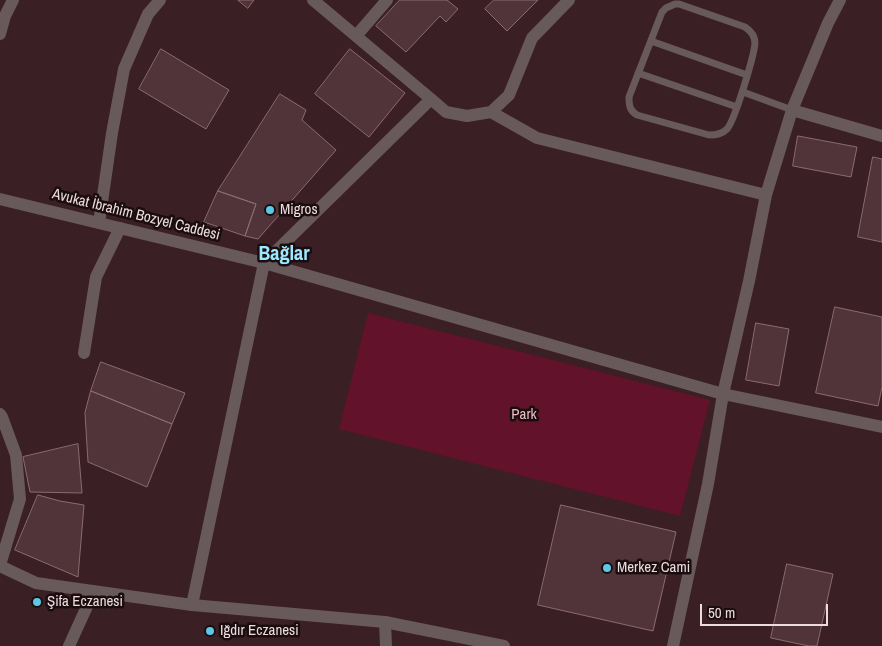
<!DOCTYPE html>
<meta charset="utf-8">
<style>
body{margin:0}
#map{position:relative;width:882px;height:646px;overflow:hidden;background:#3a1f24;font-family:"Archivo Narrow",sans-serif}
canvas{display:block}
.scale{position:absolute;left:700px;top:604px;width:128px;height:22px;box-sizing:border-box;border:2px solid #eedbde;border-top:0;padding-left:6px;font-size:15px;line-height:18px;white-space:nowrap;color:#eedbde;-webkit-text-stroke:4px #190d0f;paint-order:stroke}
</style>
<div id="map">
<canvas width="882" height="646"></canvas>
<div class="scale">50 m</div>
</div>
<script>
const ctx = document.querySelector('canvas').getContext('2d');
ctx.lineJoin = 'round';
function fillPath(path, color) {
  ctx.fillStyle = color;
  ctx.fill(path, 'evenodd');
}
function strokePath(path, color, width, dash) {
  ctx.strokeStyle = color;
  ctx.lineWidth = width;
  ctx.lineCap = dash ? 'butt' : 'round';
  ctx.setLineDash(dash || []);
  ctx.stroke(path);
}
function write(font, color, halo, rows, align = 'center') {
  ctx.font = font + ' "Archivo Narrow",sans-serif';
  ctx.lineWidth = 5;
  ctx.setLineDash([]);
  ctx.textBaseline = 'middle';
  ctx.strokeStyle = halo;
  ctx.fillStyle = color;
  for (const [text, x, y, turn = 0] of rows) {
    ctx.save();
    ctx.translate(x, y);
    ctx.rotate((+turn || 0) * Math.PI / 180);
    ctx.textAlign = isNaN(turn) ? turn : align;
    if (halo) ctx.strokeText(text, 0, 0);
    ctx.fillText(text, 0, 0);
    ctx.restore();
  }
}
fillPath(new Path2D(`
 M 368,313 L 710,400 L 680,516 L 339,429 Z`), '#63122b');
const building = new Path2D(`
 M 238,0 L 254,0 L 248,8 Z
 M 400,0 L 447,0 L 458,9 L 446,22 L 440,16 L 406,52 L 376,26 Z
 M 494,0 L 538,0 L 507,31 L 485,9 Z
 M 161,49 L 229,90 L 206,129 L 139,89 Z
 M 350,49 L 405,93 L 369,137 L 315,94 Z
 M 280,94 L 306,110 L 302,120 L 336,150 L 258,239 L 245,236 L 256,204 L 218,191 Z
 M 798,136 L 857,147 L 851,177 L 793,166 Z
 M 873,157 L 882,159 L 882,242 L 858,237 Z
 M 218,191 L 256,204 L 245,236 L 204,222 Z
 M 835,307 L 882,317 L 882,387 L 878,406 L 816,393 Z
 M 756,323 L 789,329 L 779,386 L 746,380 Z
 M 101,362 L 185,393 L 172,424 L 91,391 Z
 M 91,391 L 172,424 L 147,487 L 88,462 L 85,413 Z
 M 78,444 L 82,493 L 30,492 L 23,457 Z
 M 38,495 L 60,501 L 84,505 L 78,577 L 15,550 Z
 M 561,505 L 676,532 L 653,631 L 538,605 Z
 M 787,564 L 833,574 L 817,646 L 809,646 L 771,638 Z`);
fillPath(building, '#513439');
strokePath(building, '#8c6b70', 1);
strokePath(new Path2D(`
 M 675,4 L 679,4 L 745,27 C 751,31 755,36 755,43 C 754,56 735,120 727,129 C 722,134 717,135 709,135 L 637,115 C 630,111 629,106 629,97 L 662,12 L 666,8 Z
 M 651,41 L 747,75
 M 638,73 L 737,107
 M 743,92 L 792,110`), '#68595b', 7);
strokePath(new Path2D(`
 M 313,0 L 431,99
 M 0,34 L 5,16 L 13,0
 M 356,36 L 387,0
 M 792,110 L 882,136
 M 491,112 L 537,138 L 766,195
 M 99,223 L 112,133 L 124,69 L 148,14 L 160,0
 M 264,263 L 723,394 L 882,427
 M 84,353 L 96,277 L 120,228
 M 0,414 L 2,417 L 16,455 L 20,499 L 0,565
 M 0,566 L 36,583 L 192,605 L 264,263 L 431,99 L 446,112 L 467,116 L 491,112 L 509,95 L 532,38 L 569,0
 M 385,622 L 386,646
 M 69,646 L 94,591
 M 673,646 L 708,484 L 723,394 L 749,281 L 766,195 L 792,110 L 828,23 L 840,0`), '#68595b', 12);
strokePath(new Path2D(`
 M 0,199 L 264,263
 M 192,605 L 385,622 L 504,646`), '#68595b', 12);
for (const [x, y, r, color] of [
 [270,210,5,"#5bc8e6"],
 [607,568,5,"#5bc8e6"],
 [37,602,5,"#5bc8e6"],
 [210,631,5,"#5bc8e6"]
]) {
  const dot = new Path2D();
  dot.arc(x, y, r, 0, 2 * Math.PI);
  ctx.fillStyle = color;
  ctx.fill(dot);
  strokePath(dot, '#190d0f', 2);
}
write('15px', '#eedbde', '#190d0f', [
 ["Migros",280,210],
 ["Merkez Cami",617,568],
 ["Şifa Eczanesi",47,602],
 ["Iğdır Eczanesi",220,631]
], 'left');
write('15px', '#eedbde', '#190d0f', [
 ["Avukat İbrahim Bozyel Caddesi",136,215,14]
]);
write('15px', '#efbbc3', '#190d0f', [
 ["Park",524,415]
]);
write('bold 20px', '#9de8ff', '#190d0f', [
 ["Bağlar",284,255]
]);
</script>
